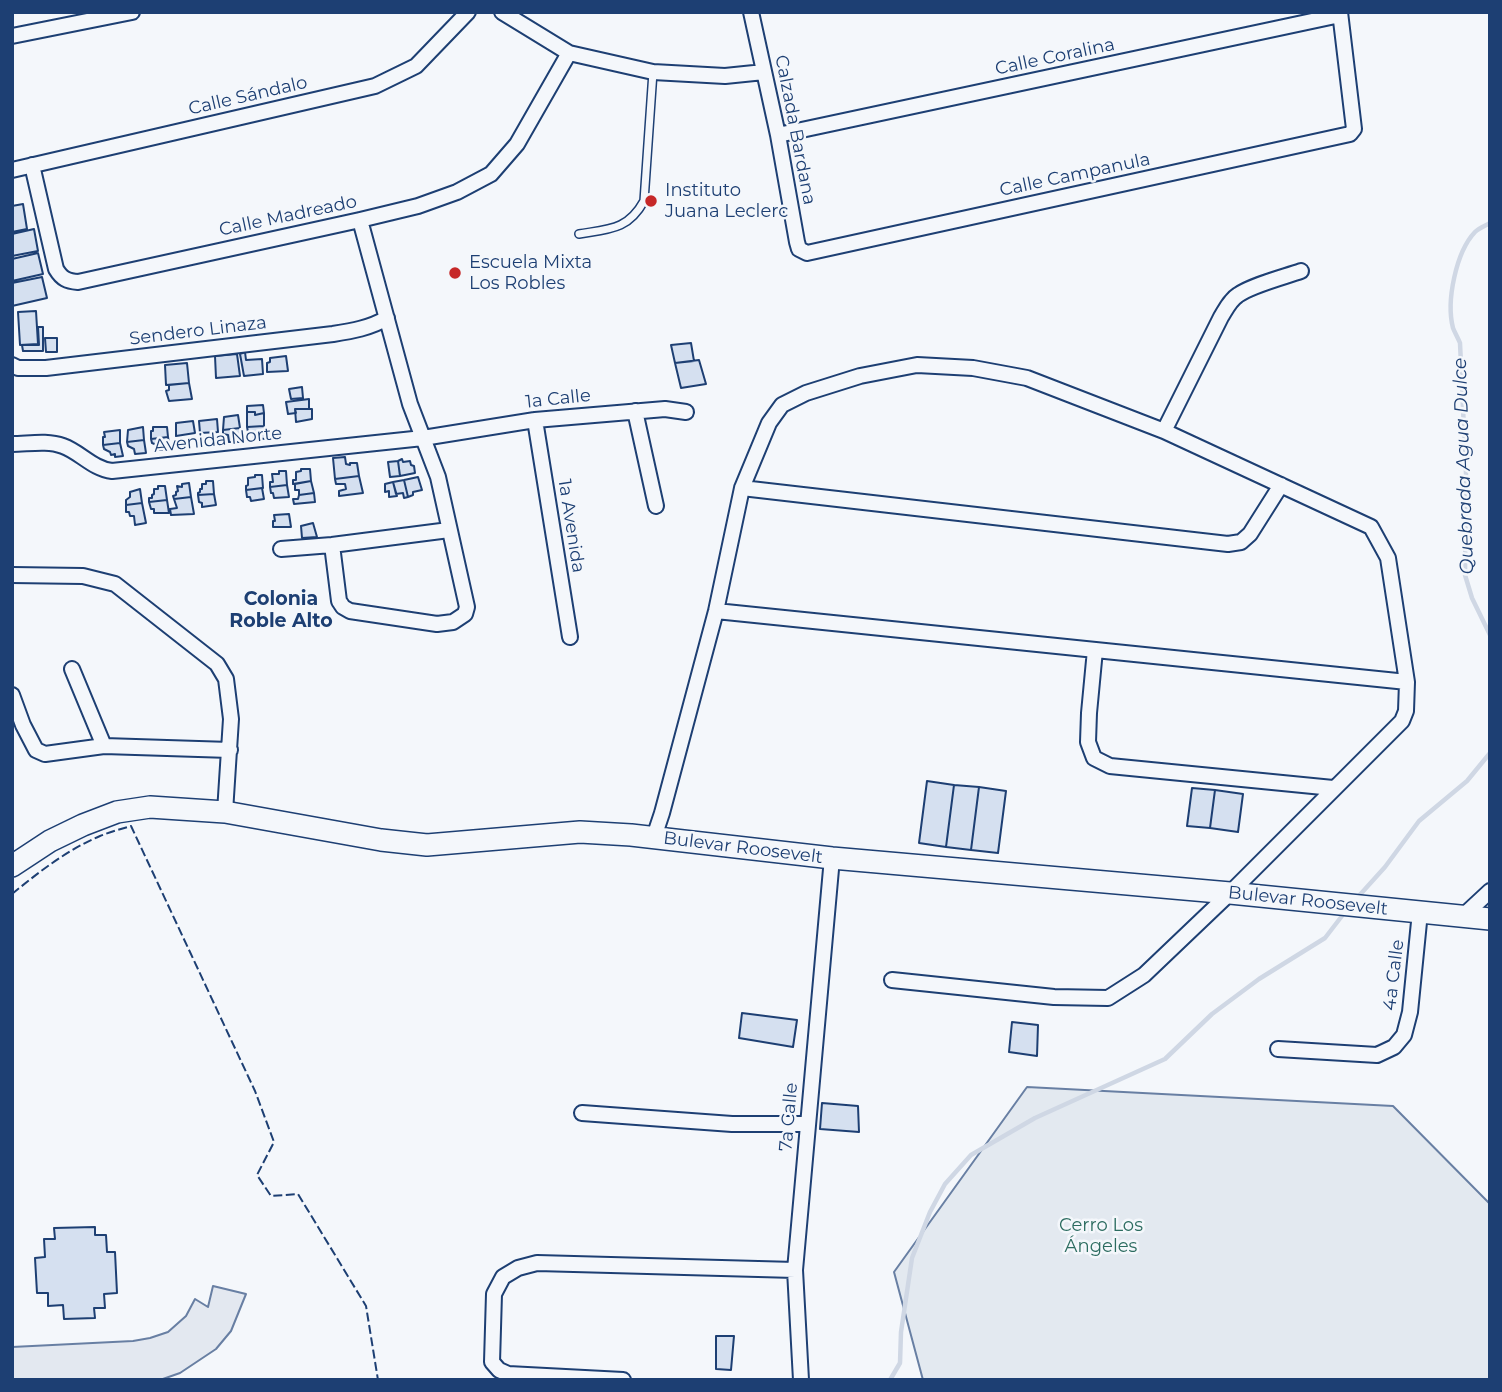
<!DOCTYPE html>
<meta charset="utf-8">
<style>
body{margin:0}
#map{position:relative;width:1502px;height:1392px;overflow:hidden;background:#f4f7fb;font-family:Montserrat,sans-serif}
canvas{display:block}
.frame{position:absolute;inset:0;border:14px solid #1d3f73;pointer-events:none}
</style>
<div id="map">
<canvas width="1502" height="1392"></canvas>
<div class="frame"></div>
</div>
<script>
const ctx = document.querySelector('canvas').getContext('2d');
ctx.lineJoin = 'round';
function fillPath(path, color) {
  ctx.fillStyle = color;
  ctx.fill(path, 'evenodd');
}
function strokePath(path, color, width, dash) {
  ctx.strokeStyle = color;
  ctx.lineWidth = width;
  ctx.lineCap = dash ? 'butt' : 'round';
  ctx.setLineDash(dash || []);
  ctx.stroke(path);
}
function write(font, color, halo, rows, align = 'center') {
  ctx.font = font + ' Montserrat,sans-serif';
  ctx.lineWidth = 5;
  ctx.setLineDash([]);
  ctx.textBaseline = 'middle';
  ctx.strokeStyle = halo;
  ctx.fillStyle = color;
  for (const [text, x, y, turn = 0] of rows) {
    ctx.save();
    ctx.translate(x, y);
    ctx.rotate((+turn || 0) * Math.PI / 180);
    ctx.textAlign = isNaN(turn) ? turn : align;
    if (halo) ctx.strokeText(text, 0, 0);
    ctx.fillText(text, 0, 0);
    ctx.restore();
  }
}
const green = new Path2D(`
 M 1027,1087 L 1393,1106 L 1490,1204 L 1490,1380 L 923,1380 L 894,1272 Z`);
fillPath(green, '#e3e9f0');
strokePath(green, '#687fa3', 2);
const parking = new Path2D(`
 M 213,1286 L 246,1294 L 231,1331 L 216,1349 L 180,1373 L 160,1380 L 12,1380 L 12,1347 L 133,1341 L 150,1338 L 168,1332 L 186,1316 L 195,1299 L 208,1307 Z`);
fillPath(parking, '#e3e8f0');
strokePath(parking, '#687fa3', 2);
strokePath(new Path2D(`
 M 1490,223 C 1485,226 1479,228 1475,232 C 1456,252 1446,301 1453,328 C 1455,333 1458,338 1460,343 L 1466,473 L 1465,575 L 1472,598 L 1490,635
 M 1357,898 L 1385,867 L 1419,821 L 1467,781 L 1490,753
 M 890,1380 L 900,1363 L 901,1332 L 912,1258 L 930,1212 L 945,1184 L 971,1155 L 1035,1118 L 1165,1059 L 1212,1014 L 1259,979 L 1325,938 L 1345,912`), '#cfd7e4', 4.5);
const building = new Path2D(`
 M 23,204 L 27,229 L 12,232 L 12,206 Z
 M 34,229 L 38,251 L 12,256 L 12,234 Z
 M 38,253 L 43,274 L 12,281 L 12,259 Z
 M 42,277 L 47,298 L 12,306 L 12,283 Z
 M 36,311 L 38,344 L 20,345 L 18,312 Z
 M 38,327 L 43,327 L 43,351 L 23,351 L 22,345 L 39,345 Z
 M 45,338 L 57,338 L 57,352 L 46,352 Z
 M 691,343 L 694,361 L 675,363 L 671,345 Z
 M 245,352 L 246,360 L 262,359 L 263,374 L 244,376 L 240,354 Z
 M 237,354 L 240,376 L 216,378 L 215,356 Z
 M 286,356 L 288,371 L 267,372 L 267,363 L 270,362 L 270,358 Z
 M 699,360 L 706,384 L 681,388 L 675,363 Z
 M 187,363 L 189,383 L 166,385 L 165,365 Z
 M 189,383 L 192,399 L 169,401 L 166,391 L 169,390 L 169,385 Z
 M 302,387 L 303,398 L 291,399 L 289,389 Z
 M 309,399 L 309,409 L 295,409 L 296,413 L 288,414 L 286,402 Z
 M 263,405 L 264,413 L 255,415 L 255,412 L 247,412 L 247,406 Z
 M 295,409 L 312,409 L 312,419 L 296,422 Z
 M 247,412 L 255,412 L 255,415 L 264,413 L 264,426 L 247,427 Z
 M 238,415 L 240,428 L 223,430 L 224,417 Z
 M 217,419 L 218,432 L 200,433 L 199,421 Z
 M 193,421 L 195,433 L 176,436 L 176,423 Z
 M 264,426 L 266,439 L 253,438 L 253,434 L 248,432 L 247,427 Z
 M 143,427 L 144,440 L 127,442 L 128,430 Z
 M 153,427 L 167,427 L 168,437 L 151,439 L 151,431 L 153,431 Z
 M 240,428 L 243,442 L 229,442 L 228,435 L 223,434 L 223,430 Z
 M 120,430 L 120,443 L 103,445 L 103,437 L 105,437 L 104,432 Z
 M 168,437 L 170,450 L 158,450 L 157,445 L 152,443 L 151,439 Z
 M 144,440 L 146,453 L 135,454 L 134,449 L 128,446 L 127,442 Z
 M 120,443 L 123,456 L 115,457 L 115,454 L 111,455 L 110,452 L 104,449 L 103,445 Z
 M 345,457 L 346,464 L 350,465 L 350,463 L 357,463 L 359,476 L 335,479 L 333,458 Z
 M 402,459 L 403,462 L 410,461 L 411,465 L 414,466 L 415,473 L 400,476 L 398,461 Z
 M 398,461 L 400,476 L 390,477 L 388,462 Z
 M 301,469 L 310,469 L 311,481 L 293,484 L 293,480 L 296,480 L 296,472 L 301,471 Z
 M 279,471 L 286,471 L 287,485 L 270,487 L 270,482 L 273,482 L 272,474 L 279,474 Z
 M 255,475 L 262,475 L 263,488 L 246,490 L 246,486 L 248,485 L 248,478 L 255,477 Z
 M 359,476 L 363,493 L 339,496 L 339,491 L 346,489 L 345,484 L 336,484 L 335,479 Z
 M 418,477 L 422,490 L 413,492 L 413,495 L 408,497 L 404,480 Z
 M 404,480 L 408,497 L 404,498 L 403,493 L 396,494 L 393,482 Z
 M 206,481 L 213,481 L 214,494 L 198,495 L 198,493 L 200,492 L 200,489 L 202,489 L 202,484 L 206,484 Z
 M 311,481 L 314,493 L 299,495 L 299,490 L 295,490 L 295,484 Z
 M 393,482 L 397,496 L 389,497 L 389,491 L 385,492 L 385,484 Z
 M 189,483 L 191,497 L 174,499 L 173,496 L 176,495 L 176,492 L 178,491 L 177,486 L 182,487 L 182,484 Z
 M 287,485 L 289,497 L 274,498 L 273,493 L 271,493 L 270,487 Z
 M 158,486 L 165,486 L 167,500 L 149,502 L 149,498 L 152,498 L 152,495 L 154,494 L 154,489 L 158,489 Z
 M 262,488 L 264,499 L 251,501 L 250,497 L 247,497 L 246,490 Z
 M 140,489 L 142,503 L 126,505 L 126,500 L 130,497 L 130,492 Z
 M 314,493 L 315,502 L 294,504 L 293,499 L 298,499 L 299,495 Z
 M 214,494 L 216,505 L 202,507 L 202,503 L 199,502 L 198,495 Z
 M 191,497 L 194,514 L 171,515 L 170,509 L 177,508 L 174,499 Z
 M 167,500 L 169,513 L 154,513 L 154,509 L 151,509 L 149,502 Z
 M 142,503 L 146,523 L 135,525 L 134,516 L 130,516 L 129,512 L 126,512 L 126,505 Z
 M 289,514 L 291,527 L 273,527 L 273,521 L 275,521 L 274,515 Z
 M 313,523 L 317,537 L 302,538 L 301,526 Z
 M 927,781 L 954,785 L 946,847 L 919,843 Z
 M 954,785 L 979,787 L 971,850 L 946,847 Z
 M 979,787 L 1006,791 L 998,853 L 971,850 Z
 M 1192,788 L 1215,790 L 1210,828 L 1187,826 Z
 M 1215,790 L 1243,794 L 1238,832 L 1210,828 Z
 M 742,1013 L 797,1020 L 793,1047 L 739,1038 Z
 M 1012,1022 L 1038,1025 L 1037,1056 L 1009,1052 Z
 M 822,1103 L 858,1106 L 859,1132 L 820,1129 Z
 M 95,1227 L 95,1235 L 106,1235 L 107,1252 L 115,1252 L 117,1293 L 104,1294 L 105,1308 L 94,1308 L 95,1318 L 64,1319 L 63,1305 L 48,1306 L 48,1293 L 37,1293 L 35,1258 L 45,1257 L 44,1239 L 55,1239 L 54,1228 Z
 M 716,1336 L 734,1336 L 731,1370 L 716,1369 Z`);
fillPath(building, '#d5e0f0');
strokePath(building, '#1d3f73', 2);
const lane = new Path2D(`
 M 579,234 C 609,229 628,230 644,201 L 653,72`);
const street = new Path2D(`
 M 502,12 L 569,53 L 653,72 L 725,76 L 764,72
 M 751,12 L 778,135 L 797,242 L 799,249 L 807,253 L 1350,134 L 1354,129 L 1340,12
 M 12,36 L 132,12
 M 778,135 L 1340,15
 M 32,165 L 56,269 C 62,279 67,281 78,282 L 360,220 L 418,206 L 457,192 L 491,174 L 517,144 L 569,53
 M 12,170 L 375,86 L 416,66 L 468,12
 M 12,365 L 18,368 L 46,368 L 333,334 C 352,331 370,328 387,318
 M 635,411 L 656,506
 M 535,420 L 570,637
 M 1164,431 L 1221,317 C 1226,309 1230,300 1238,295 C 1252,285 1284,277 1301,271
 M 12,444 C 28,444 47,440 63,446 C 80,452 93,469 112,471 L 423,438 L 535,420 L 665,409 L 686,412
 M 742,488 L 1228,544 L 1241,542 L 1250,534 L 1281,485
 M 332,545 L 339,601 L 343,607 L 350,611 L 437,624 L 453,622 L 465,614 L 467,607 L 438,477 L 410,404 L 360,220
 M 281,549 L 332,545 L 449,530
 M 12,575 L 83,576 L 115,584 L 217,664 L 226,679 L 231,719 L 225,812
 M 716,611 L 1407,682
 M 1095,650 L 1089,713 L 1088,742 L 1094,758 L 1110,766 L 1333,788
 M 72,669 L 104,746
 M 12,695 L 23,725 L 36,750 L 45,754 L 104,746 L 230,750
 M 654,837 L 662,813 L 716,611 L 742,488 L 769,423 L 782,405 L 806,393 L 860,376 L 917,365 L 973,368 L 1027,378 L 1164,431 L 1371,527 L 1388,558 L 1407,682 L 1406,711 L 1402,721 L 1230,893 L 1144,975 L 1108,998 L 1054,997 L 892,980
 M 1462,917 L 1490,891
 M 1278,1049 L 1377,1055 L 1394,1047 L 1404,1035 L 1410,1012 L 1420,912
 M 582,1113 L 732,1124 L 808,1124
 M 623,1380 L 508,1374 L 499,1370 L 492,1362 L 494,1294 L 503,1277 L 518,1268 L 537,1263 L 795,1270
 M 801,1380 L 795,1270 L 832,858`);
const secondary = new Path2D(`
 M 12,866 L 50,841 L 83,825 L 117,812 L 150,807 L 225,812 L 381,840 L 427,845 L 580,832 L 631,835 L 832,858 L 1230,893 L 1490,919`);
strokePath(lane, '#1d3f73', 10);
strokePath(street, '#1d3f73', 18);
strokePath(secondary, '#1d3f73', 24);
strokePath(lane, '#f4f7fb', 7);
strokePath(street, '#f4f7fb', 14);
strokePath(secondary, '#f4f7fb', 21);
strokePath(new Path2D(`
 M 12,894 C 39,872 67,850 100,836 C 110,832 121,829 131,826 L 255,1091 L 274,1142 L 257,1175 L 271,1196 L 298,1194 L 366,1306 L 378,1380`), '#1d3f73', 2, [9, 3.5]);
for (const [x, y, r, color] of [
 [651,201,7,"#c62828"],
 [455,273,7,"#c62828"]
]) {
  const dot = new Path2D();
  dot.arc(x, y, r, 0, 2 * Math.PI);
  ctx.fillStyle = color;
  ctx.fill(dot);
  strokePath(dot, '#f4f7fb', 2.5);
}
write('18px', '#1d3f73', '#f4f7fb', [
 ["Calle Coralina",1055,57,-12],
 ["Calle Sándalo",248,96,-13],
 ["Calzada Bardana",795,130,79],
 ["Calle Campanula",1075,175,-12],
 ["Calle Madreado",288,216,-12],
 ["Sendero Linaza",198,331,-7],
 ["1a Calle",558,399,-6],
 ["Avenida Norte",218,440,-6],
 ["1a Avenida",571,526,81],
 ["Bulevar Roosevelt",743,848,7],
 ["Bulevar Roosevelt",1308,901,6],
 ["4a Calle",1394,975,-83],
 ["7a Calle",789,1117,-85]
]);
write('18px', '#1d3f73', '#f4f7fb', [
 ["Instituto",665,191],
 ["Juana Leclerc",665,212],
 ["Escuela Mixta",469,263],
 ["Los Robles",469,284]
], 'left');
write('18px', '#2c6c60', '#f4f7fb', [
 ["Cerro Los",1101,1226],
 ["Ángeles",1101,1247]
]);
write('italic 19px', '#1d3f73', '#f4f7fb', [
 ["Quebrada Agua Dulce",1464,466,-92]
]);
write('bold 19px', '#1d3f73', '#f4f7fb', [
 ["Colonia",281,599],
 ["Roble Alto",281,621]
]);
</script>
